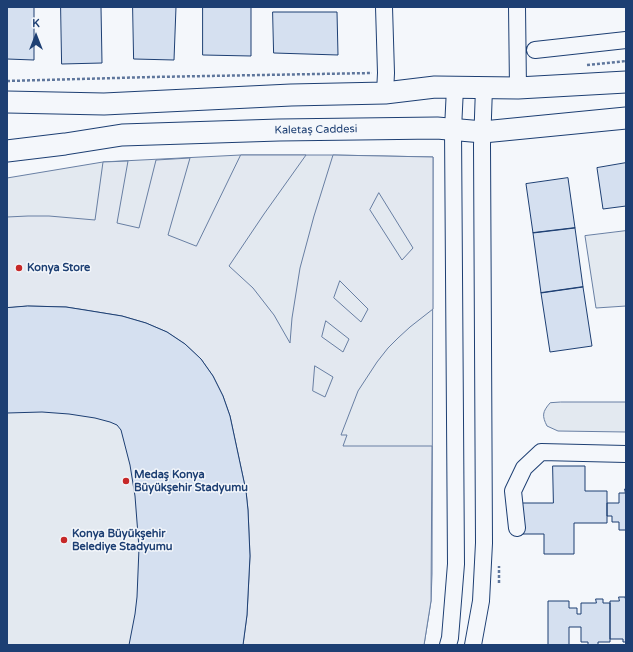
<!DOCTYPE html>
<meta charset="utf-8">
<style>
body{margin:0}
#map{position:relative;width:633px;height:652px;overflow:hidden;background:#f4f7fb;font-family:"Varela Round",sans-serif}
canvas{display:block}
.frame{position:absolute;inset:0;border:8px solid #1d3f73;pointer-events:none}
.north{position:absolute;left:16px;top:16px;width:40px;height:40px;-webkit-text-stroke:3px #f4f7fb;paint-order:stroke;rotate:0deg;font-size:11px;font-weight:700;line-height:16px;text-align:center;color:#1d3f73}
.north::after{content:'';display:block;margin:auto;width:14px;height:18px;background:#1d3f73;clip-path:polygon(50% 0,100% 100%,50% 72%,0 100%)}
</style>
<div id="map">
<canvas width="633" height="652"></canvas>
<div class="frame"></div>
<div class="north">K</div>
</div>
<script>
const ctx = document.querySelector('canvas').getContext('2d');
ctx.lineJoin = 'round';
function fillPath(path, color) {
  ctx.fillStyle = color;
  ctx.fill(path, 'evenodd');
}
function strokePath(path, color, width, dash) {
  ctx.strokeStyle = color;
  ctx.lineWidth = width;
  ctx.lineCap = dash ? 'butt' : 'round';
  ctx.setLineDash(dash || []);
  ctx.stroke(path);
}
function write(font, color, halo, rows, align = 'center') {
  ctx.font = font + ' "Varela Round",sans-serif';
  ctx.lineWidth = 3;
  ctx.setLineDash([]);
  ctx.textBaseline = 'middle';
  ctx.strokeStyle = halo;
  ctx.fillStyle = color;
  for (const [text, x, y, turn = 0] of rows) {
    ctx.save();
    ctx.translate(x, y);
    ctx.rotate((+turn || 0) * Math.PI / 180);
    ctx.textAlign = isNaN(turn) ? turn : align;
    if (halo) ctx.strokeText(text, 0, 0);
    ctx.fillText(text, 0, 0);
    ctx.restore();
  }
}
const green = new Path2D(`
 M 241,155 L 333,155 L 433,157 L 432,574 L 431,601 L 424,645 L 7,645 L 7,178 L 103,162 Z
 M 626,231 L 626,306 L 596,308 L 585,236 Z
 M 561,402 L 626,402 L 626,432 L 558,431 L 547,426 C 542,416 542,412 550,403 Z`);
fillPath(green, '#e3e9f0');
strokePath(green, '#687fa3', 1);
const parking = new Path2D(`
 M 241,155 L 306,155 L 264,214 L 229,266 L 253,288 L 274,315 L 290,343 L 292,318 L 300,268 L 314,216 L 333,155 L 433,157 L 433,309 L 410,327 L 398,338 L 388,348 L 377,362 L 358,391 L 341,435 L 347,435 L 343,446 L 432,446 L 431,601 L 424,645 L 243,645 L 247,615 L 250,556 L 248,510 L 246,491 L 230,416 L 223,396 L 213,376 L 201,359 L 185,344 L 167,332 L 146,323 L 122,316 L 85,310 L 66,307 L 28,306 L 7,308 L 7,217 L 28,216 L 49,216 L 95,220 L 103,162 L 128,161 L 117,223 L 139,228 L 156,160 L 190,158 L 168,235 L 196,246 ZM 379,193 L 413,248 L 402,260 L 370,210 ZM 340,281 L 368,309 L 361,322 L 334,298 ZM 326,321 L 349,339 L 343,352 L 322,337 ZM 315,366 L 333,377 L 325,397 L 313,391 Z`);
fillPath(parking, '#e3e8f0');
strokePath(parking, '#687fa3', 1);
const building = new Path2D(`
 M 7,7 L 34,7 L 34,60 L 7,59 Z
 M 61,7 L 101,7 L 102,63 L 62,64 Z
 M 133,7 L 176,7 L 174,60 L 134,59 Z
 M 203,7 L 251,7 L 251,56 L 203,55 Z
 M 273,12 L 337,12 L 338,55 L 274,53 Z
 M 626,163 L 626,206 L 603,209 L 597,168 Z
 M 568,178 L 575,228 L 533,233 L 526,184 Z
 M 575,228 L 583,287 L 541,293 L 533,233 Z
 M 583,287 L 592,346 L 550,352 L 541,293 Z
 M 28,306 L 66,307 L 85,310 L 122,316 L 146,323 L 167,332 L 185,344 L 201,359 L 213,376 L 223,396 L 230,416 L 246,491 L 248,510 L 250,556 L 247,615 L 243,645 L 129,645 L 135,614 L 137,597 L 139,548 L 135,496 L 130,465 L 121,430 L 117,425 L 110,422 L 95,418 L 69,414 L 42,412 L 7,413 L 7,308 Z
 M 553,466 L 585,466 L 585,491 L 607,491 L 607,523 L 574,523 L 574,554 L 544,554 L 544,534 L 521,534 L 521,503 L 553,503 Z
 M 625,489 L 626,489 L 626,530 L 619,530 L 619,522 L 612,522 L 612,516 L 607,516 L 607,503 L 619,503 L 619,493 L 625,493 Z
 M 619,597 L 625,597 L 626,601 L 626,642 L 623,642 L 623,639 L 610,639 L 610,601 L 619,601 Z
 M 596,599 L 603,599 L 603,603 L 610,603 L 610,642 L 598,642 L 598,645 L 588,645 L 588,642 L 581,642 L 581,627 L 569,627 L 569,645 L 548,645 L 548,601 L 569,601 L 569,608 L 577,608 L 577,614 L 581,614 L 581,603 L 596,603 Z`);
fillPath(building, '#d5e0f0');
strokePath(building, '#1d3f73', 1);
const minor = new Path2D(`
 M 384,7 L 386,73 L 385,93
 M 517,7 L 518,88
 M 535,50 L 626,40
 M 517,528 L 513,491 L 524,468 L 541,452 L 626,454
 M 448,645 L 450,638 L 456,564 L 453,129 L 455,88
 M 473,645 L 481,601 L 484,543 L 482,145 L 484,88`);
const major = new Path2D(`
 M 7,102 L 104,104 L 291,95 L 385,93 L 435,87 L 518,88 L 626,82
 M 7,151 L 65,144 L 122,135 L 279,130 L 437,128 L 483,132 L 626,118`);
strokePath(minor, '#1d3f73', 18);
strokePath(major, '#1d3f73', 23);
strokePath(new Path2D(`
 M 587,65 L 626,61
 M 7,81 L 152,77 L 372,73
 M 499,583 L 499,566`), '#5e769c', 2.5, [3, 2]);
strokePath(minor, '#f4f7fb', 16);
strokePath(major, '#f4f7fb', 21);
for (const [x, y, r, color] of [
 [19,268,4,"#c62828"],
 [126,481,4,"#c62828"],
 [64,540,4,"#c62828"]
]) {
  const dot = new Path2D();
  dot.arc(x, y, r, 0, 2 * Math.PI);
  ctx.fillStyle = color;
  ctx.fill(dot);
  strokePath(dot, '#f4f7fb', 1.5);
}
write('11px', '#1d3f73', '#f4f7fb', [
 ["Kaletaş Caddesi",316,130,-1]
]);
write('bold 11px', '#1d3f73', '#f4f7fb', [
 ["Konya Store",27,268],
 ["Medaş Konya",134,475],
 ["Büyükşehir Stadyumu",134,488],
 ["Konya Büyükşehir",72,534],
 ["Belediye Stadyumu",72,547]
], 'left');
</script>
